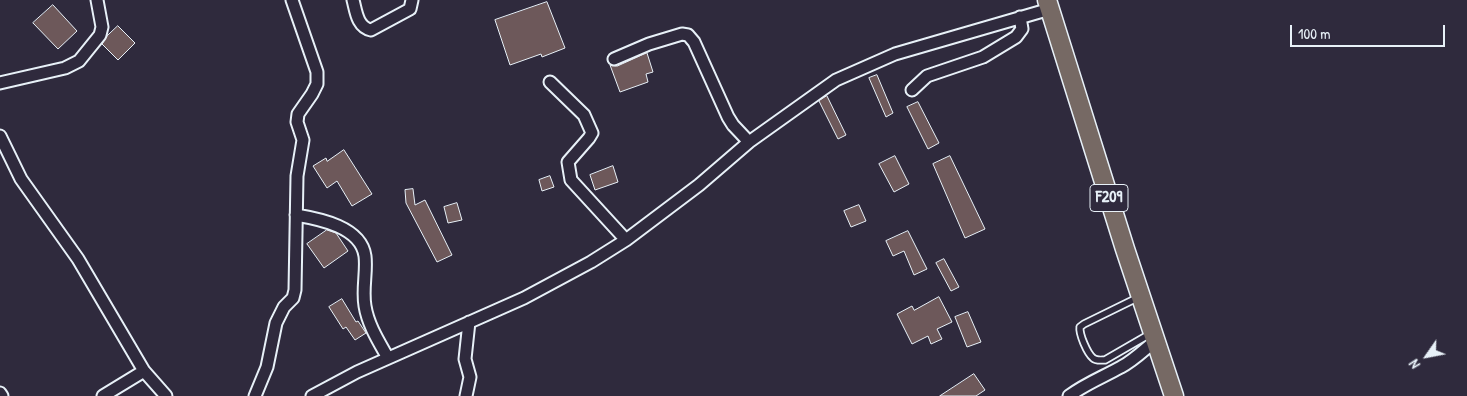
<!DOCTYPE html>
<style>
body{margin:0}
#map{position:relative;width:1467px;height:396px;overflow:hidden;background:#2f2a3d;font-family:"Patrick Hand",sans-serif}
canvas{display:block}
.north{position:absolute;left:1402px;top:331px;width:50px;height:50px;-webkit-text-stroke:4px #2f2a3d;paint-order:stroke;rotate:237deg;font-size:14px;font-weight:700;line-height:20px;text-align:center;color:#e8f1f8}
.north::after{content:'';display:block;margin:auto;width:18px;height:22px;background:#e8f1f8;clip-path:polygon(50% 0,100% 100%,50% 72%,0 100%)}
.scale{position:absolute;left:1290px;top:25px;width:155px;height:22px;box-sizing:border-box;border:2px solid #e8f1f8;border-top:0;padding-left:6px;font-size:15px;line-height:18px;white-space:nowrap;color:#e8f1f8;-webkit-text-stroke:4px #2f2a3d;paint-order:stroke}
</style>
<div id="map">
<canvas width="1467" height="396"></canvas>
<div class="north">N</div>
<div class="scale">100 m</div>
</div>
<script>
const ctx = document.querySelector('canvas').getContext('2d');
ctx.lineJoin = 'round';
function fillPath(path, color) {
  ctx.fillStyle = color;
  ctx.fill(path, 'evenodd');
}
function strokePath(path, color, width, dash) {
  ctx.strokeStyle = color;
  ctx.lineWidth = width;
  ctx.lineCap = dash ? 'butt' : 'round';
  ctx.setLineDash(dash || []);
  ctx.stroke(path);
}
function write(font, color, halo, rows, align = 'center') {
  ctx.font = font + ' "Patrick Hand",sans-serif';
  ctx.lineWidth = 4;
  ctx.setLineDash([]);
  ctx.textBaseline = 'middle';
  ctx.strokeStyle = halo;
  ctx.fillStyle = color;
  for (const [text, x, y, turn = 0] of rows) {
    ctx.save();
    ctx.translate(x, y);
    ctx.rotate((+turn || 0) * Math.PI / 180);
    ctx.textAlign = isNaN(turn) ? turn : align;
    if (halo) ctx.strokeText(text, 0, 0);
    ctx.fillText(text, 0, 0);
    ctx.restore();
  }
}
const building = new Path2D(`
 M 547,2 L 565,48 L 542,57 L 541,54 L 510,65 L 495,20 Z
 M 53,5 L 77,31 L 58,49 L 33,23 Z
 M 118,26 L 135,43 L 118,60 L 102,44 L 107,36 Z
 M 647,53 L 653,72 L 646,74 L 648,82 L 620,92 L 610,65 L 617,66 Z
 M 877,75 L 893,113 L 886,117 L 869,78 Z
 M 827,96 L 846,135 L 838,139 L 819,101 Z
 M 918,102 L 939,143 L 928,149 L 907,107 Z
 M 344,150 L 372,194 L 352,206 L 337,181 L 327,188 L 313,166 L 326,158 L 327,161 Z
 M 895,156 L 909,184 L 894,192 L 879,164 Z
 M 950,156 L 985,229 L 965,238 L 933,164 Z
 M 613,166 L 618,182 L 595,190 L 590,175 Z
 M 550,176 L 554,187 L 542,191 L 539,180 Z
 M 413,189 L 415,205 L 425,200 L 452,255 L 437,262 L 406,203 L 405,190 Z
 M 457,203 L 462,220 L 448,223 L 444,207 Z
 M 859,205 L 866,221 L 851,227 L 844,211 Z
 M 327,230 L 336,233 L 348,251 L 324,268 L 307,244 Z
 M 908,231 L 927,269 L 914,275 L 904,251 L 893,256 L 886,241 Z
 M 944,259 L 959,287 L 951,291 L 936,263 Z
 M 939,297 L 952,322 L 937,329 L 942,339 L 931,344 L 928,336 L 912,344 L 897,314 L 912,306 L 914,310 Z
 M 342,299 L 356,322 L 358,321 L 366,333 L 355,340 L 346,327 L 343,329 L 329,307 Z
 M 968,312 L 981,342 L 967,347 L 955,317 Z
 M 974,374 L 985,390 L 976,396 L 940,396 Z`);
fillPath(building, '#6d585a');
strokePath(building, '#e8f1f8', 1);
const lane = new Path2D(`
 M 1139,297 L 1084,324 L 1080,327 C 1079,334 1087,353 1093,358 C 1096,361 1101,360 1105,360 L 1150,334`);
const street = new Path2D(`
 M 353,0 C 356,11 357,27 371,30 L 410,9 L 412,0
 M 614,59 L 649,44 L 682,34 L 688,35 L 694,42 L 728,117 L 733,125 L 749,142
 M 550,82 L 584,115 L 592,133 L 589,138 L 568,162 L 571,180 L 626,240
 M 0,83 L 65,68 L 79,61 L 100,35 L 102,27 L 97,0
 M 912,90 L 927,76 L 983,57 L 1016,37 L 1022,29 L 1020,17
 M 0,136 L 21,179 L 78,259 L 144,371
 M 296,215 C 320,219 361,227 365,256 C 367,272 362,289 365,306 C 368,325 379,342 388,358
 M 0,393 L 2,396
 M 103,396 L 144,371 L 166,396
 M 255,396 L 267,367 L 276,323 L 284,307 L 293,298 L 295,290 L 297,176 L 303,140 L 297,122 L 298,114 L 312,94 L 317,84 L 317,72 L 292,0
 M 312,396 L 357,372 L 524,298 L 591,262 L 626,240 L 699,185 L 749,142 L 836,80 L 895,54 L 1050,9
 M 466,396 L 470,377 L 465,359 L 469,322
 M 1069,396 C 1085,384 1103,377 1121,367 C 1133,361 1144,350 1155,341`);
const primary = new Path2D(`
 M 1047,0 L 1125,249 L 1174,396`);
strokePath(lane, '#e8f1f8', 9);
strokePath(street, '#e8f1f8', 15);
strokePath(primary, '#e8f1f8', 21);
strokePath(lane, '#2f2a3d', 5.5);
strokePath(street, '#2f2a3d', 11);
strokePath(primary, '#766964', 18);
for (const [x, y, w] of [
 [1109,198,38]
]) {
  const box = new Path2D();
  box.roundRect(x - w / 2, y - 13.5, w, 27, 4);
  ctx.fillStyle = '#2f2a3d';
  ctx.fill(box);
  strokePath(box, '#e8f1f8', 1);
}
write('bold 16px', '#e8f1f8', null, [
 ["F209",1109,198]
]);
</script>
